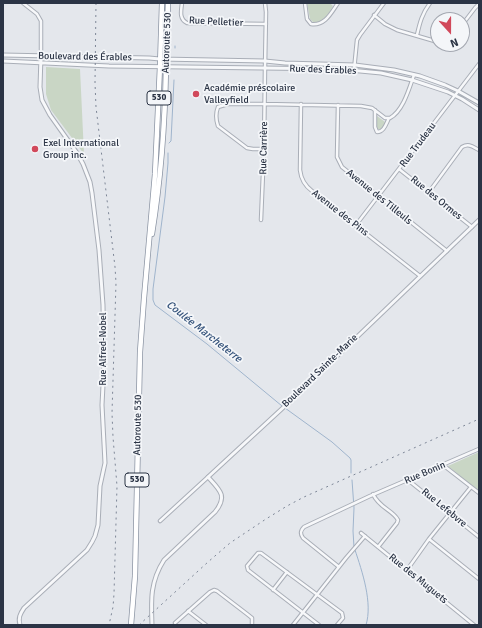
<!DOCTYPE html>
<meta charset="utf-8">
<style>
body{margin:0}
#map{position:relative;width:482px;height:628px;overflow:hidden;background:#e4e7ec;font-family:Signika,sans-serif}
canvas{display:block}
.frame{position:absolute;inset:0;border:4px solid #2b3445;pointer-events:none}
.north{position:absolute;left:430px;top:12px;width:40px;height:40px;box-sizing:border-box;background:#f4f6f9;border:1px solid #a4a8b1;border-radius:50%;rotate:159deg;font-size:11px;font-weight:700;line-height:16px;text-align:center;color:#2b3445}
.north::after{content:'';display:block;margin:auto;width:14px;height:18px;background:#d1495b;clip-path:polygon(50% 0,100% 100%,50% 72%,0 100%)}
</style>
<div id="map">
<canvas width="482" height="628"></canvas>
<div class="frame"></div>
<div class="north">N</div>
</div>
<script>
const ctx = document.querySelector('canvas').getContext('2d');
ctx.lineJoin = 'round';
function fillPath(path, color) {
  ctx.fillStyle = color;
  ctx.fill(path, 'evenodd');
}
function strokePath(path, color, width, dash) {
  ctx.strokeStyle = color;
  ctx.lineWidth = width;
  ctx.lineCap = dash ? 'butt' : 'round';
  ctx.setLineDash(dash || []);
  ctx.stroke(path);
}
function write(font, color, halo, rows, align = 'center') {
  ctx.font = font + ' Signika,sans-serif';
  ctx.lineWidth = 3.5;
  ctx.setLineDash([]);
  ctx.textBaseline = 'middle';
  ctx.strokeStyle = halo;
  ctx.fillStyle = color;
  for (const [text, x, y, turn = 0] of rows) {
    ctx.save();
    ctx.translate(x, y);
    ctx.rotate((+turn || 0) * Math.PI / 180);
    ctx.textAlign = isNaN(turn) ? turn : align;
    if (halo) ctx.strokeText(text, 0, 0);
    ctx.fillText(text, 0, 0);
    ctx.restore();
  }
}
fillPath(new Path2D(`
 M 307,3 L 330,3 L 333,6 C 329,14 323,22 314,23 L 310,19 Z
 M 46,67 L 80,69 L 84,154 L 51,110 L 46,94 Z
 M 377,116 L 385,122 L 384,126 L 380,129 L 378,129 L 376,125 Z
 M 479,452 L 479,492 L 448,466 Z`), '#c9d6c5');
strokePath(new Path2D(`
 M 175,46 L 175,48
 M 169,143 L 171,141 L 174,80
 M 168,153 L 168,163 L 165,197 L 153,289 L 153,300 L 155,305 L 207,344 L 282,406
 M 285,408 L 332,442 L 350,458 L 351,460 L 351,473
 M 352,480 L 354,508 L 353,531 L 354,547
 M 355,550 C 362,571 373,603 366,625`), '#9fb4cc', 1);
const minor = new Path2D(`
 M 23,3 L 37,14 L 41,21 L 41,56
 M 182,3 C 181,11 179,19 187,23 L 266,24
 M 305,3 L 307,19 L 311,24 C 325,26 331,13 338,3
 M 374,15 L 385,24 L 397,30 L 438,42
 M 462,25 L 475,8 L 479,4
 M 417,35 C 420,22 422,14 430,3
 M 354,70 L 357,40 L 360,35 L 384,3
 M 301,104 L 300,170 C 301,179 304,185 312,191 L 420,276
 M 338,105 L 337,157 L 342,167 L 447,251
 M 375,110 L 375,127 L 377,132 C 384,132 386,124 389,118
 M 264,149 L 253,149 L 247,148 L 218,126 C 216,120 216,112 218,107 L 228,104 L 264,104 L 361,106 L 372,108 L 385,118 L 390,118 C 403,111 409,89 414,75
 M 399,169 L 472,227
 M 429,192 L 462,147 C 469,143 473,147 479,150
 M 261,220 L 264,149 L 265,68 L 266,12 L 265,3
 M 356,225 L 479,64
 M 443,465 L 479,493
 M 408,480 L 479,537
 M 373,494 C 379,508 393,510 398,520 L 397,523 L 378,547
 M 160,521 L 208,477
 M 361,533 L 474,625
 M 429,539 L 479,579
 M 339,567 L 303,538 C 300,534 300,531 304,527 L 370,496 L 479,449
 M 407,570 L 429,539 L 471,487
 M 273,590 L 287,572
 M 188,611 L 206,625
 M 175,623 L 210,592 L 214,590 L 217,591 L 247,614 L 252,618 L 252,625
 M 293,625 L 346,558 L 365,536
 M 319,625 L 248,570 L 247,566 L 258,553 L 261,553 L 342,613 L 343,618 L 337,625`);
const tertiary = new Path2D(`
 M 3,55 L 149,58 L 160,59 L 265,61 L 285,63 L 355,65 L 394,70 L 420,76 L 445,85 L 458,91 L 479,103
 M 3,61 L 109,66 L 339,69 L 381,73 L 412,80 L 448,92 L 462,99 L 479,110
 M 20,625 C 18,618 20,614 24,608 L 74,562 L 87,550 L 92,542 L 95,536 L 98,525 L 100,486 L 105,463 L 102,405 L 104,365 L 103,305 L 99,250 L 92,193 L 90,182 L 83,164 L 77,153 L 50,115 L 42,100 L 40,87 L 41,56
 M 152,625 C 151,600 150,582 164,560 L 215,512 C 228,496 220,490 208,477 L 286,405 L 479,220`);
const trunk = new Path2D(`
 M 160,66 L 162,3
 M 166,67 L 168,3`);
const motorway = new Path2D(`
 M 152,234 C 161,178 165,123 166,67
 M 131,625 L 135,576 L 140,352 L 144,298 L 155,174 L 160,66`);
strokePath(minor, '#a9aeb7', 4.5);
strokePath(tertiary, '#a9aeb7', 5);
strokePath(trunk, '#8b94a3', 6);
strokePath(motorway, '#8b94a3', 6);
strokePath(minor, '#f7f8fa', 2.5);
strokePath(tertiary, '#f7f8fa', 3);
strokePath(trunk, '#fff', 4.5);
strokePath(motorway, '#fff', 4.5);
strokePath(new Path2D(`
 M 96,3 L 95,83 L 96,107 L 115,267 L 116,283 L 112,413 L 113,437 L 117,486 L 114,594 L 113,607 L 109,625
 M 139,625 L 208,562 L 230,543 L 266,519 L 287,506 L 304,497 L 479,419`), '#7d8696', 1, [2, 4]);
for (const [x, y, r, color] of [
 [196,94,4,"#d1495b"],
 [35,149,4,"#d1495b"]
]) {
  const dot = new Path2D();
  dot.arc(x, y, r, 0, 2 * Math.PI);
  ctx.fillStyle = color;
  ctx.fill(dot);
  strokePath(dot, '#f4f6f9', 1.5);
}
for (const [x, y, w] of [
 [159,98,24],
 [137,480,24]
]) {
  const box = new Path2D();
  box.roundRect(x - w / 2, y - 7, w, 14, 3);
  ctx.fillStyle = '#f4f6f9';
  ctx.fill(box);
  strokePath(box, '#2b3445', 1);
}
write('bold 9px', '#2b3445', null, [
 ["530",159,98],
 ["530",137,480]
]);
write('10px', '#2b3445', '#f4f6f9', [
 ["Rue Pelletier",216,22,3],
 ["Autoroute 530",167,43,-88],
 ["Boulevard des Érables",85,57,1],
 ["Rue des Érables",323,70,2],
 ["Rue Trudeau",418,145,-53],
 ["Rue Carrière",264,148,-89],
 ["Avenue des Tilleuls",379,197,39],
 ["Rue des Ormes",436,198,39],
 ["Avenue des Pins",340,213,38],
 ["Rue Alfred-Nobel",103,349,-90],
 ["Boulevard Sainte-Marie",320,371,-44],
 ["Autoroute 530",138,425,-89],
 ["Rue Bonin",425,473,-23],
 ["Rue Lefebvre",444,508,39],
 ["Rue des Muguets",418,579,39]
]);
write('10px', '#2b3445', '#f4f6f9', [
 ["Académie préscolaire",204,88],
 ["Valleyfield",204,100],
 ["Exel International",43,143],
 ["Group inc.",43,155]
], 'left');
write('italic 11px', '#34527a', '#f4f6f9', [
 ["Coulée Marcheterre",204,332,38]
]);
</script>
